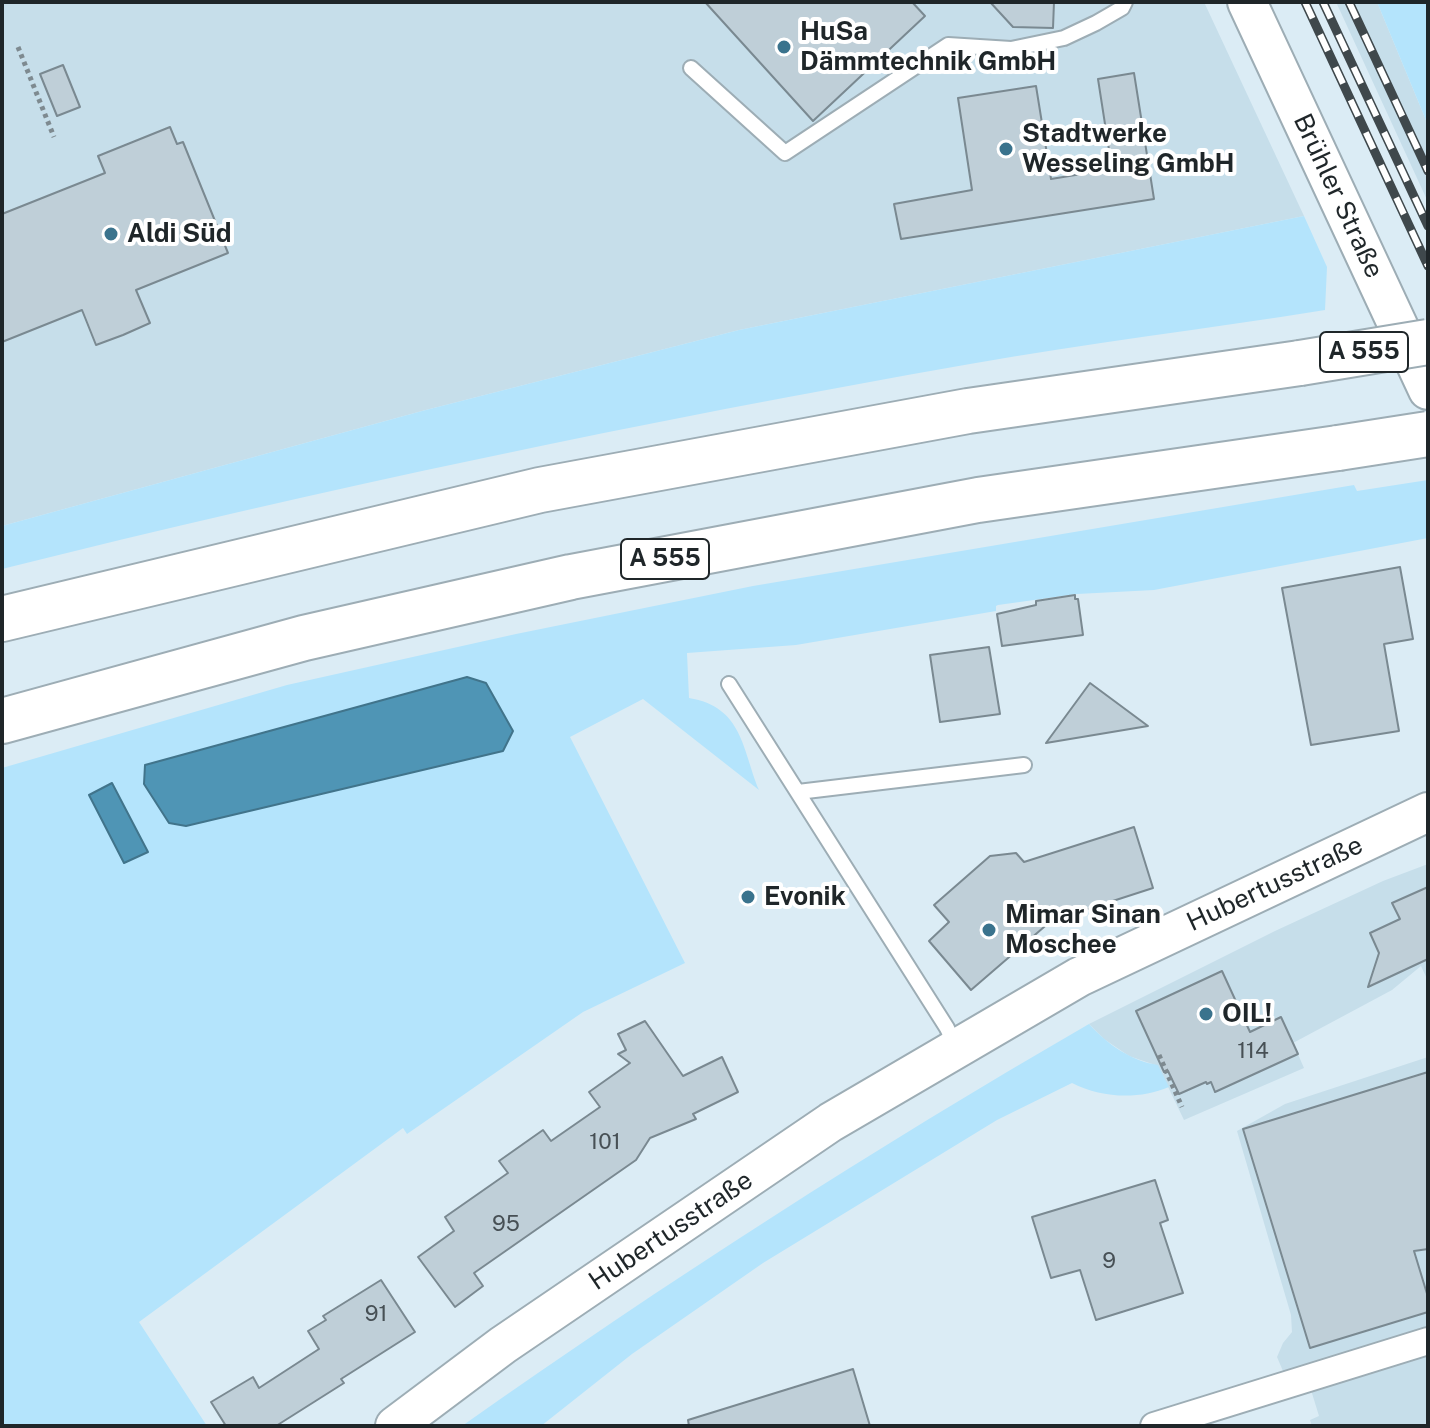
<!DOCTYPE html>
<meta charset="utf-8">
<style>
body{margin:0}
#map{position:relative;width:1430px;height:1428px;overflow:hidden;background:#dbecf5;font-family:"Public Sans",sans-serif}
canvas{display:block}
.frame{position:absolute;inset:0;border:4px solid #1f2629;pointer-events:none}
</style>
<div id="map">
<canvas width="1430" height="1428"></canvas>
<div class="frame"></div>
</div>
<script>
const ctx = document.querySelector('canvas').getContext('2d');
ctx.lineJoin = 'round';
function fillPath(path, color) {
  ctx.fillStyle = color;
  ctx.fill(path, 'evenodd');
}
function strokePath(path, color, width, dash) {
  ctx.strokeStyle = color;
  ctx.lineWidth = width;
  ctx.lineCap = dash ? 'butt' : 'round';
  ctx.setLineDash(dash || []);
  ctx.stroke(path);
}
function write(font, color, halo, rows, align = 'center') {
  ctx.font = font + ' "Public Sans",sans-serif';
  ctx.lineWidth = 8;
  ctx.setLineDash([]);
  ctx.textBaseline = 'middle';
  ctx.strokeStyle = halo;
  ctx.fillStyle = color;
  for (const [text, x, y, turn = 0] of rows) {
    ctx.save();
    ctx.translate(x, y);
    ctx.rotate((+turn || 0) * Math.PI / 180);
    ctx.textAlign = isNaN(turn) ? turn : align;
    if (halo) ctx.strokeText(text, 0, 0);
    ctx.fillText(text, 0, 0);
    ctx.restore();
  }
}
fillPath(new Path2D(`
 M 2,2 L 1204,2 L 1304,216 L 739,330 L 422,411 L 2,526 Z
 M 1336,2 L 1377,2 L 1428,125 L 1428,202 Z
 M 1428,864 L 1428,981 L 1421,966 L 1392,990 L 1293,1043 L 1304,1068 L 1184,1120 L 1158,1066 L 1129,1056 L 1104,1039 L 1089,1024 L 1275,931 L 1383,881 Z
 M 1428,1057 L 1428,1333 L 1295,1373 L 1283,1371 L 1277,1357 L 1283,1343 L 1292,1332 L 1291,1315 L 1237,1131 L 1285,1104 Z
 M 1428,1351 L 1428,1426 L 1312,1426 L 1310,1420 L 1319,1416 L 1311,1390 Z`), '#c6deea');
fillPath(new Path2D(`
 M 1377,2 L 1428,2 L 1428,125 Z
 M 1304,216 L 1327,267 L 1325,310 C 1207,329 1087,343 970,364 C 645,421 321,489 2,569 L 2,526 L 422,411 L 739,330 Z
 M 1428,480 L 1428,538 L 1154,590 L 1077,594 L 998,605 L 996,606 L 996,611 L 796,645 L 687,653 L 689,698 C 743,707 742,749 759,790 L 643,699 L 570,737 L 685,963 L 583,1012 L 407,1134 L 403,1128 L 139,1322 L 207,1426 L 2,1426 L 2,768 L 287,685 L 516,634 L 753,586 L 1354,485 L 1357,491 Z
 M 1089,1024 C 1107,1044 1131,1061 1158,1065 L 1169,1087 C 1138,1100 1102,1098 1072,1083 L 997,1120 L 763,1263 L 632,1354 L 541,1426 L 462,1426 C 665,1283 874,1148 1089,1024 Z`), '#b4e4fc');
const water = new Path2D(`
 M 467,677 L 486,683 L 513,731 L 503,751 L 186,826 L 169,823 L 144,784 L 145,765 Z
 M 112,783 L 148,852 L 124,863 L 89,795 Z`);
fillPath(water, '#4f95b5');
strokePath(water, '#41748b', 2);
const building = new Path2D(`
 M 705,2 L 912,2 L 925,16 L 813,121 Z
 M 990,2 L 1054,2 L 1053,28 L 1013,27 Z
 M 63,65 L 80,107 L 57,116 L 40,74 Z
 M 1134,73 L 1154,199 L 901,239 L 894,204 L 972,190 L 958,98 L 1036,86 L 1051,179 L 1112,169 L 1098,79 Z
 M 170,127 L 177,144 L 183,142 L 228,253 L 136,290 L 150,323 L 123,335 L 96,345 L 82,310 L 2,342 L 2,214 L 105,173 L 98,156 Z
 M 1400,567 L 1413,639 L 1384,644 L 1399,731 L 1311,745 L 1282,588 Z
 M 1075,595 L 1075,599 L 1078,599 L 1083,635 L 1002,646 L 997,614 L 1036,605 L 1036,601 Z
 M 989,647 L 1000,714 L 940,722 L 930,655 Z
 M 1090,683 L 1148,726 L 1046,743 Z
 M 1134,827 L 1153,888 L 1051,921 L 971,990 L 929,941 L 949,922 L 934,905 L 990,856 L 1016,853 L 1024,862 Z
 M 1428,887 L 1428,959 L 1368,987 L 1379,953 L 1370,933 L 1400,919 L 1392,903 Z
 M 1222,971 L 1250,1032 L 1281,1017 L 1298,1054 L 1215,1092 L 1211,1082 L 1207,1084 L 1206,1082 L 1179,1094 L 1168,1071 L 1164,1072 L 1136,1011 Z
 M 645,1021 L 683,1076 L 722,1057 L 738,1092 L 693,1114 L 696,1119 L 650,1138 L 636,1160 L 474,1273 L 483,1286 L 455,1307 L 418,1257 L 454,1231 L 445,1217 L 508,1173 L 499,1161 L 543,1130 L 551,1141 L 600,1107 L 589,1092 L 630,1063 L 618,1054 L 626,1050 L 618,1034 Z
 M 1428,1072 L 1428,1249 L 1414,1251 L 1428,1297 L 1428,1312 L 1310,1348 L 1243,1129 Z
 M 1155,1180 L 1168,1220 L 1160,1223 L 1183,1293 L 1096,1320 L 1080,1270 L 1051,1278 L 1032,1217 Z
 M 381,1280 L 415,1332 L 341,1379 L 344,1383 L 276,1426 L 226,1426 L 211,1402 L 253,1377 L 259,1388 L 319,1349 L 308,1331 L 326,1320 L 323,1316 Z
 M 853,1369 L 870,1426 L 689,1426 L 688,1420 Z`);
fillPath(building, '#bfcfd8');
strokePath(building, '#7a8991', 2);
const lane = new Path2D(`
 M 691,68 L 785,153 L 948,45 L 1011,49 L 1064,38 L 1096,23 L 1122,8 L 1125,2
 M 729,684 L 947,1028 L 956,1048
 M 798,792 L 1024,765`);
const street = new Path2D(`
 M 1154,1426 L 1428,1341`);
const secondary = new Path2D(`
 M 1247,2 L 1428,390
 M 395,1426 L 503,1345 L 831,1122 L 1079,977 L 1428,812`);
const highway = new Path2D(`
 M 2,619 L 540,490 L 968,411 L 1300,363
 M 2,721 L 304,638 L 571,577 L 978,500 L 1338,448`);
strokePath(lane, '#9dadb5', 18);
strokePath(street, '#9dadb5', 30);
strokePath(secondary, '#9dadb5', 42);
strokePath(highway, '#9dadb5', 48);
strokePath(new Path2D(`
 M 18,47 L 54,137
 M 1159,1055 L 1182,1107`), '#7e8a90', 5, [4, 4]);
strokePath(lane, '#fff', 14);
strokePath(street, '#fff', 26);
strokePath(secondary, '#fff', 38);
strokePath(highway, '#fff', 44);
const rail = new Path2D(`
 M 1305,2 L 1428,266
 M 1323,2 L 1428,226
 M 1349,2 L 1428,171`);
strokePath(rail, '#3f484c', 9);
strokePath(rail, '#fff', 6, [18]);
const highwayBridge = new Path2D(`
 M 1300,363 L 1428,342
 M 1338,448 L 1428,434`);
strokePath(highwayBridge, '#9dadb5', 48, []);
strokePath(highwayBridge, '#fff', 44);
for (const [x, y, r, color] of [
 [784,47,8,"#3a738d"],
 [1006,149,8,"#3a738d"],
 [111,234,8,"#3a738d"],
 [748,897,8,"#3a738d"],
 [989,930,8,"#3a738d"],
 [1206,1014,8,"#3a738d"]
]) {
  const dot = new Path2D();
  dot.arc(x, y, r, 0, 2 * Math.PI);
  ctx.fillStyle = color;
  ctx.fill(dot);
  strokePath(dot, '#fff', 3);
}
write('22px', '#475055', null, [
 ["114",1253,1051],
 ["101",605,1142],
 ["95",506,1224],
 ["9",1109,1261],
 ["91",376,1314]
]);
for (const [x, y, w] of [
 [1364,352,88],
 [665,559,88]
]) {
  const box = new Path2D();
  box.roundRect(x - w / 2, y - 20, w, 40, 6);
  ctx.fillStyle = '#fff';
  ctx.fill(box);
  strokePath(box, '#1f2629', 2);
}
write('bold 24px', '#1f2629', null, [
 ["A 555",1364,352],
 ["A 555",665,559]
]);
write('bold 26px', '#1f2629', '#fff', [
 ["HuSa",800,32],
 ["Dämmtechnik GmbH",800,62],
 ["Stadtwerke",1022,134],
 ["Wesseling GmbH",1022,164],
 ["Aldi Süd",127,234],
 ["Evonik",764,897],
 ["Mimar Sinan",1005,915],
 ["Moschee",1005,945],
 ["OIL!",1222,1014]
], 'left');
write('26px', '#1f2629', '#fff', [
 ["Brühler Straße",1338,196,65],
 ["Hubertusstraße",1275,884,-25],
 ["Hubertusstraße",671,1231,-34]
]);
</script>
